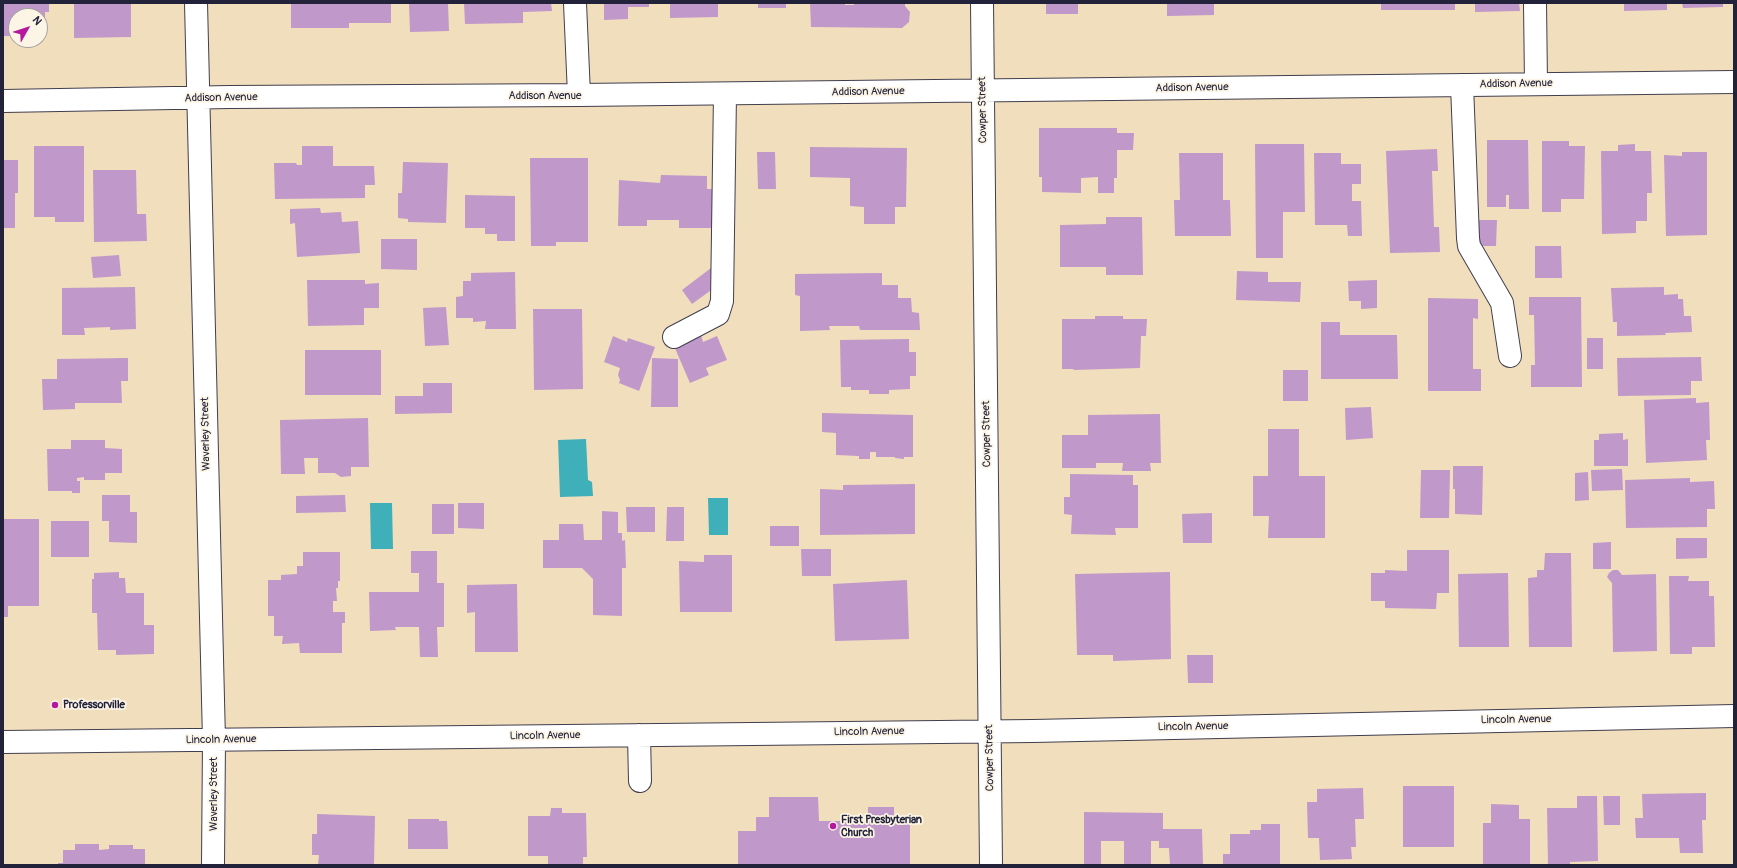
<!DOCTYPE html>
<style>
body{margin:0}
#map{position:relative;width:1737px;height:868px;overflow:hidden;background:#f1debd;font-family:Pangolin,sans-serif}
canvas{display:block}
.frame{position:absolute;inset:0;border:4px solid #22223b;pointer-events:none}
.north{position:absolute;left:8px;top:8px;width:40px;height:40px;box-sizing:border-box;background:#fcf5e5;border:1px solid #a5a1a1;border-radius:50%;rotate:51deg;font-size:11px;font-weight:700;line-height:16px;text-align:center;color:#22223b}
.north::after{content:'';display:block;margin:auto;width:14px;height:18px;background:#b5179e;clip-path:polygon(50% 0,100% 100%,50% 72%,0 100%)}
</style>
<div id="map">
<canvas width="1737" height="868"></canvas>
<div class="frame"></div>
<div class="north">N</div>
</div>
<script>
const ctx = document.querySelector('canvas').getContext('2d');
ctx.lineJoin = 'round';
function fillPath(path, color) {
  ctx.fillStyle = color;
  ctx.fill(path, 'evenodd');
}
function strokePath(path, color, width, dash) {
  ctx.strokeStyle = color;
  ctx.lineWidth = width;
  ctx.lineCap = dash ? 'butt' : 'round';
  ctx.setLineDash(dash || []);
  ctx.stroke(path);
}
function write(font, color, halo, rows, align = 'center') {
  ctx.font = font + ' Pangolin,sans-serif';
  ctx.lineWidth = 3.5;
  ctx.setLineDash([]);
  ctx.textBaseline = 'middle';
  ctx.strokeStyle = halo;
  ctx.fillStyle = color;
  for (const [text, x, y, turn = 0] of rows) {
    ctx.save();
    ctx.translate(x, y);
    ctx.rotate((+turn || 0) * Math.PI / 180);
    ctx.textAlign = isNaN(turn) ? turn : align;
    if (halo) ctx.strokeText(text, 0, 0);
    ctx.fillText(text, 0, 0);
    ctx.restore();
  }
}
fillPath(new Path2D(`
 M 586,439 L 588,480 L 592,482 L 593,496 L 560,497 L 558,440 Z
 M 708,498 L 728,498 L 728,535 L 709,535 Z
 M 370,503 L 392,503 L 393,549 L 371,549 Z`), '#3fafba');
fillPath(new Path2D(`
 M 3,3 L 49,3 L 49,12 L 45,12 L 45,27 L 40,27 L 40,16 L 16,16 L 16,36 L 3,36 Z
 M 74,3 L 131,3 L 131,37 L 74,38 Z
 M 291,3 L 391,3 L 391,23 L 349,23 L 349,28 L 291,28 Z
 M 448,3 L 449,31 L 410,32 L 409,4 Z
 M 464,3 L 551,3 L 552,11 L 523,12 L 523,23 L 465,24 Z
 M 604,3 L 649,3 L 649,7 L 628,7 L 628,19 L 604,20 Z
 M 670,3 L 718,3 L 718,17 L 670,18 Z
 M 758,3 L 786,3 L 786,8 L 758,8 Z
 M 810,3 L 845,3 L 845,5 L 854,5 L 854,3 L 905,3 L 905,6 L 910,12 L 909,22 L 902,28 L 811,27 Z
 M 1046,3 L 1078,3 L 1078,14 L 1046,14 Z
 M 1167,3 L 1214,3 L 1214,15 L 1167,16 Z
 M 1381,3 L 1455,3 L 1455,10 L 1381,10 Z
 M 1475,3 L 1519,3 L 1520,11 L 1475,12 Z
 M 1624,3 L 1667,3 L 1667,10 L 1624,11 Z
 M 1682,3 L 1723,3 L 1723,7 L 1683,8 Z
 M 1039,128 L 1117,128 L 1117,133 L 1134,133 L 1133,150 L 1117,150 L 1117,178 L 1114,178 L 1114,193 L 1098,193 L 1098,177 L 1081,178 L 1081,193 L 1042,192 L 1042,177 L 1039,177 Z
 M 1487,140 L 1528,140 L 1529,209 L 1509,209 L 1509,195 L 1506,195 L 1506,207 L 1487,207 Z
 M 1542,141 L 1569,141 L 1569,146 L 1585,146 L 1584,199 L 1561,199 L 1561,212 L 1542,212 Z
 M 1255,144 L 1304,144 L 1305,212 L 1283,212 L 1283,258 L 1256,258 Z
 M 1635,144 L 1635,151 L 1651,151 L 1652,193 L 1647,193 L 1647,221 L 1636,221 L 1636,233 L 1602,234 L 1601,151 L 1618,151 L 1618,145 Z
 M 34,146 L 84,146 L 84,222 L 55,222 L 55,217 L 34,217 Z
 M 302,146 L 333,146 L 333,166 L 374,166 L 375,185 L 365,185 L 365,198 L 275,199 L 274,163 L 296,163 L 297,165 L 302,165 Z
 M 810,147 L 907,148 L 906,207 L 895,207 L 895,224 L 864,224 L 864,207 L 850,206 L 850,178 L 810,177 Z
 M 1437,149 L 1438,171 L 1432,171 L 1434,227 L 1439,227 L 1440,252 L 1390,253 L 1386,151 Z
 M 757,152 L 775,152 L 776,189 L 758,189 Z
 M 1682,152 L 1707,152 L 1707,235 L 1666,236 L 1664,155 L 1682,156 Z
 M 1179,153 L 1223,153 L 1223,200 L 1230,200 L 1231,236 L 1175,236 L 1174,200 L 1180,200 Z
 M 1314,153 L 1341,153 L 1341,164 L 1361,164 L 1361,184 L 1352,184 L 1352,201 L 1361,201 L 1362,236 L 1348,236 L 1347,225 L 1315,225 Z
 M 530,158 L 588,158 L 588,242 L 556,242 L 556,246 L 531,246 Z
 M 3,160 L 18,160 L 18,193 L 15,193 L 15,228 L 3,228 Z
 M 403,162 L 448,163 L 446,223 L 408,222 L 408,219 L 398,218 L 398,193 L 402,193 Z
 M 93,170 L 136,170 L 137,214 L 146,214 L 147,241 L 94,242 Z
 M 661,175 L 707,176 L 707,189 L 713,189 L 712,228 L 679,228 L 679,220 L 647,220 L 647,226 L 618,226 L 619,180 L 660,183 Z
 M 465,195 L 515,196 L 515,241 L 497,241 L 497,234 L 485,234 L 485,228 L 465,228 Z
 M 320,208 L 321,213 L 341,212 L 342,222 L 358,221 L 360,253 L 297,257 L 295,223 L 290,224 L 290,209 Z
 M 1106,217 L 1142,217 L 1143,275 L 1106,275 L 1106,267 L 1060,267 L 1060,225 L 1106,224 Z
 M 1476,220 L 1497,220 L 1496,246 L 1475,246 Z
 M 381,239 L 417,239 L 417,270 L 381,269 Z
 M 1535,246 L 1561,246 L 1562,278 L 1535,278 Z
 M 119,255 L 121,276 L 93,278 L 91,257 Z
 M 711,268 L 721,283 L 692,304 L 682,290 Z
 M 1237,271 L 1268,272 L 1268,282 L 1301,282 L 1300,302 L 1236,300 Z
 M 515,272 L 516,329 L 485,329 L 486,321 L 473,322 L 473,318 L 456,318 L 456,297 L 463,296 L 463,281 L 471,281 L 471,273 Z
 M 882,273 L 882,285 L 898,285 L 898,298 L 911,298 L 912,312 L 919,313 L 920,330 L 860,330 L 859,326 L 829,326 L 830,330 L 800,331 L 800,296 L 795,295 L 795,274 Z
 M 307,280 L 365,280 L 365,284 L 379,283 L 379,308 L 364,308 L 364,325 L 308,326 Z
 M 1377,280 L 1377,308 L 1361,309 L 1361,301 L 1349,301 L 1348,281 Z
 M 135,287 L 136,329 L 110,330 L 110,327 L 84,328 L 85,335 L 62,335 L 62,288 Z
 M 1664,287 L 1664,295 L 1678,294 L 1678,299 L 1683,299 L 1684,316 L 1691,316 L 1692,332 L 1665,333 L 1666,335 L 1617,336 L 1617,322 L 1613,322 L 1611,288 Z
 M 1529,297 L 1581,297 L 1582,387 L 1531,387 L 1531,365 L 1535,365 L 1534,315 L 1529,315 Z
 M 1428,298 L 1478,299 L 1478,319 L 1473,318 L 1473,369 L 1481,369 L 1481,391 L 1428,391 Z
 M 446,307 L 449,345 L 425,346 L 423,308 Z
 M 533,309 L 582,309 L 583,389 L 534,390 Z
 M 1095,316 L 1123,316 L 1123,319 L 1147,319 L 1146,336 L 1141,336 L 1140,368 L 1074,370 L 1073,369 L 1062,369 L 1062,319 L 1095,319 Z
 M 1321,322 L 1340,322 L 1340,335 L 1397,335 L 1398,379 L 1321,379 Z
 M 701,335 L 703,342 L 717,336 L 727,360 L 706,368 L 709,375 L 690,383 L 674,346 Z
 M 613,336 L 627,342 L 628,338 L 655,347 L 639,391 L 619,383 L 620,380 L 618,375 L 620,368 L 604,362 Z
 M 1587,338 L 1603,338 L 1603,369 L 1587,369 Z
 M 909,339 L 909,352 L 916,352 L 916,376 L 910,376 L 910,389 L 889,390 L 889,394 L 869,394 L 869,390 L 851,390 L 851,387 L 841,387 L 840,340 Z
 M 305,350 L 381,350 L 381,395 L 305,395 Z
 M 1701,357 L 1702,381 L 1691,381 L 1691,395 L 1618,396 L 1617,358 Z
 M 128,358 L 128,381 L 121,381 L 122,403 L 75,403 L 75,409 L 43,410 L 42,379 L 57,379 L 57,359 Z
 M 652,358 L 678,359 L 678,407 L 651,407 Z
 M 1283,370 L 1308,370 L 1308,401 L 1283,401 Z
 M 423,383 L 452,383 L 452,413 L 395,414 L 395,396 L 423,396 Z
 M 1696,398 L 1696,403 L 1709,402 L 1710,440 L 1706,440 L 1707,460 L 1646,463 L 1644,400 Z
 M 1371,407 L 1373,438 L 1346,440 L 1345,408 Z
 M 822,413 L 913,415 L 913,457 L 904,457 L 904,459 L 895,458 L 895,457 L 876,457 L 876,452 L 870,452 L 870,459 L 859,459 L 859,456 L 836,455 L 836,433 L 822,432 Z
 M 1160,414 L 1161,463 L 1150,463 L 1151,471 L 1122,471 L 1123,463 L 1096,463 L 1096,468 L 1062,468 L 1062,435 L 1088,435 L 1088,415 Z
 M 368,418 L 369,467 L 351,467 L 351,476 L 341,477 L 335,473 L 318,473 L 318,458 L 304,458 L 305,474 L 281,474 L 280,420 Z
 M 1268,429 L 1299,429 L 1299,476 L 1325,476 L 1325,538 L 1268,538 L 1269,516 L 1253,516 L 1253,476 L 1268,476 Z
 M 1623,433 L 1623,440 L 1628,439 L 1628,466 L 1594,466 L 1594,440 L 1599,440 L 1599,434 Z
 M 71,440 L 105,440 L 105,448 L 122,449 L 122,473 L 105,473 L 105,480 L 84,480 L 84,477 L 77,478 L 77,481 L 80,481 L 80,493 L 72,493 L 72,491 L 48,491 L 47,449 L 71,449 Z
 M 1453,466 L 1483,466 L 1482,515 L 1455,514 L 1455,489 L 1453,489 Z
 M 1622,469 L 1623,490 L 1592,491 L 1591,470 Z
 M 1421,470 L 1450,470 L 1449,518 L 1420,518 Z
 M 1588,472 L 1589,500 L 1575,501 L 1575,473 Z
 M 1070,474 L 1133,475 L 1133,485 L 1138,485 L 1138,528 L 1115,528 L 1116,535 L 1071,534 L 1072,515 L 1064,514 L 1064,497 L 1070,497 Z
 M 1690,478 L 1690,482 L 1714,481 L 1715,509 L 1707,509 L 1707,527 L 1626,528 L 1625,480 Z
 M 915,484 L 915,534 L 820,535 L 820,489 L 843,490 L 843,485 Z
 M 102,495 L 130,495 L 130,512 L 137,512 L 137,543 L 109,542 L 109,521 L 102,521 Z
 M 345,495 L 346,512 L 296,513 L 296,496 Z
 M 458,503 L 484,503 L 484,529 L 458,528 Z
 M 432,504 L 454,504 L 454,534 L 432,534 Z
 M 626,507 L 655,507 L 655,532 L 627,532 Z
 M 667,507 L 684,507 L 684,541 L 666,541 Z
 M 602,511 L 618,512 L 618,533 L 622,533 L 622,541 L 625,540 L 626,568 L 622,568 L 622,616 L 593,615 L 593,579 L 582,568 L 543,568 L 543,540 L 559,540 L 559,524 L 583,524 L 584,540 L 602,540 Z
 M 1212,513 L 1212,543 L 1183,543 L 1182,514 Z
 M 3,519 L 39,519 L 39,606 L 8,606 L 8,617 L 3,617 Z
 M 51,521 L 89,521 L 89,557 L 51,557 Z
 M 770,526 L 799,526 L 799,546 L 770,546 Z
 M 1676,538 L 1707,538 L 1707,558 L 1676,559 Z
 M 1611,542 L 1611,569 L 1593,569 L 1593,543 Z
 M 801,549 L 831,549 L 831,576 L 802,576 Z
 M 1407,550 L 1449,550 L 1449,593 L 1437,593 L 1436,609 L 1385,608 L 1385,601 L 1371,601 L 1371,573 L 1385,573 L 1385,570 L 1407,571 Z
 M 411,551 L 437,551 L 437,583 L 444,583 L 444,627 L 437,627 L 438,657 L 420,657 L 419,627 L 395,627 L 396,630 L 370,631 L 369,592 L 419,592 L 419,573 L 411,573 Z
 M 303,552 L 340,552 L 340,581 L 338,581 L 338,588 L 336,588 L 337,601 L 333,601 L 333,612 L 345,612 L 345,623 L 342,623 L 342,653 L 300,653 L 299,643 L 282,644 L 283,636 L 274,636 L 274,616 L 268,616 L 268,580 L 281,580 L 281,575 L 297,574 L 297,566 L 303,566 Z
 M 1545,553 L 1571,553 L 1572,647 L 1529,647 L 1528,578 L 1537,577 L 1537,570 L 1544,570 Z
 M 704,555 L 732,555 L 732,612 L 680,612 L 679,561 L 704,562 Z
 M 1613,570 L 1618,570 L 1622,575 L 1656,574 L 1657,651 L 1613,652 L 1612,583 L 1607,577 L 1609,573 Z
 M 119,572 L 119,578 L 125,578 L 126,593 L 144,593 L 144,625 L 154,625 L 154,654 L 116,655 L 116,650 L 98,650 L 97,613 L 92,613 L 92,579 L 94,579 L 94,573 Z
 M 1170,572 L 1171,659 L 1113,661 L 1113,655 L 1077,655 L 1075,574 Z
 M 1508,573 L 1509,647 L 1459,647 L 1458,574 Z
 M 1669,576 L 1689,576 L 1688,581 L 1709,581 L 1709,596 L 1714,596 L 1715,647 L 1692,647 L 1692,654 L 1670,654 Z
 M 907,580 L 909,639 L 835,641 L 833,584 Z
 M 517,584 L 518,652 L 475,652 L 475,612 L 467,613 L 467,585 Z
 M 1187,655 L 1213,655 L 1213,683 L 1188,683 Z
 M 1403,786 L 1454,786 L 1454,847 L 1403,847 Z
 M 1363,788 L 1364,819 L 1355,819 L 1356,847 L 1351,847 L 1352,859 L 1320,860 L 1319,838 L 1308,838 L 1307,802 L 1317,802 L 1317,789 Z
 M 1706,793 L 1706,820 L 1702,820 L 1703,853 L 1680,853 L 1679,838 L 1636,838 L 1635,818 L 1643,818 L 1642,794 Z
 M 1577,796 L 1597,796 L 1598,861 L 1570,862 L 1570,865 L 1548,865 L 1547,808 L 1577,808 Z
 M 1603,796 L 1620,796 L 1620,825 L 1604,825 Z
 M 769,797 L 818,797 L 819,821 L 868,821 L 868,807 L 894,807 L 894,821 L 910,821 L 910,865 L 738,865 L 738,831 L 756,831 L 756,817 L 769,817 Z
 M 1491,804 L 1519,805 L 1519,819 L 1530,819 L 1530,865 L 1483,865 L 1483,823 L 1491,823 Z
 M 551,808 L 562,808 L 562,813 L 586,813 L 587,857 L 583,857 L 583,865 L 548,865 L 548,856 L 528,856 L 528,816 L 550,816 Z
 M 1084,812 L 1163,813 L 1163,829 L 1202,829 L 1203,864 L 1170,864 L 1169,848 L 1159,848 L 1159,841 L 1151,841 L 1151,865 L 1124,865 L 1124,841 L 1101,841 L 1101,865 L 1084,865 Z
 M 317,814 L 375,816 L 374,865 L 318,865 L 319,855 L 312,855 L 312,834 L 317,834 Z
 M 408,819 L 439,819 L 439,821 L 447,821 L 448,849 L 408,849 Z
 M 1261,824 L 1280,824 L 1280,865 L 1223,865 L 1223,854 L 1230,854 L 1230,834 L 1250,834 L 1250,830 L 1261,830 Z
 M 75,844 L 99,844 L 99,850 L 109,849 L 109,845 L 133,845 L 133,849 L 145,849 L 145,865 L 58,865 L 58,863 L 63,863 L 63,850 L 75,850 Z`), '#c098c9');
const minor = new Path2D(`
 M 196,3 L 214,740 L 213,865
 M 575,3 L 579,95
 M 982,3 L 991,865
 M 1535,3 L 1536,84
 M 1462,85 L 1468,238 L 1469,246 L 1502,303 L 1510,356
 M 3,101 L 230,97 L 579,95 L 1734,82
 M 674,337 L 718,314 L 722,301 L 725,94
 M 639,735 L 640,781
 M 3,742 L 1033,731 L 1734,716`);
strokePath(minor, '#413e4e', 24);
strokePath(minor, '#fff', 22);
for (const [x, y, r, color] of [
 [55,705,4,"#b5179e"],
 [833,826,4,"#b5179e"]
]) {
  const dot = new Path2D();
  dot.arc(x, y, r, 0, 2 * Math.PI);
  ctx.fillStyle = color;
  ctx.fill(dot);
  strokePath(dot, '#fcf5e5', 1.5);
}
write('11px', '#22223b', '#fcf5e5', [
 ["Addison Avenue",1516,84,-1],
 ["Addison Avenue",1192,88,-1],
 ["Addison Avenue",868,92,-1],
 ["Addison Avenue",545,96],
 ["Addison Avenue",221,98,-1],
 ["Cowper Street",983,110,-91],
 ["Waverley Street",206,434,-91],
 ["Cowper Street",987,434,-91],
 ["Lincoln Avenue",1516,720,-1],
 ["Lincoln Avenue",1193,727,-1],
 ["Lincoln Avenue",869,732,-1],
 ["Lincoln Avenue",545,736,-1],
 ["Lincoln Avenue",221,740,-1],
 ["Cowper Street",990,758,-91],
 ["Waverley Street",214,794,-90]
]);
write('bold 11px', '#22223b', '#fcf5e5', [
 ["Professorville",63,705],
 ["First Presbyterian",841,820],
 ["Church",841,833]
], 'left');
</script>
